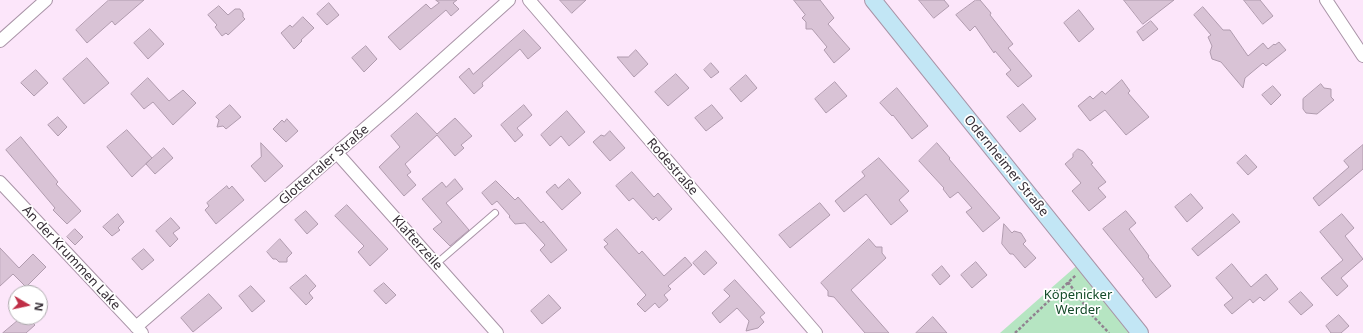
<!DOCTYPE html>
<meta charset="utf-8">
<style>
body{margin:0}
#map{position:relative;width:1363px;height:333px;overflow:hidden;background:#fce6fa;font-family:"Noto Sans",sans-serif}
canvas{display:block}
.north{position:absolute;left:8px;top:285px;width:40px;height:40px;box-sizing:border-box;background:#fff;border:1px solid #aeabae;border-radius:50%;rotate:99deg;font-size:11px;font-weight:700;line-height:16px;text-align:center;color:#352d35}
.north::after{content:'';display:block;margin:auto;width:14px;height:18px;background:#bf2e46;clip-path:polygon(50% 0,100% 100%,50% 72%,0 100%)}
</style>
<div id="map">
<canvas width="1363" height="333"></canvas>
<div class="north">N</div>
</div>
<script>
const ctx = document.querySelector('canvas').getContext('2d');
ctx.lineJoin = 'round';
function fillPath(path, color) {
  ctx.fillStyle = color;
  ctx.fill(path, 'evenodd');
}
function strokePath(path, color, width, dash) {
  ctx.strokeStyle = color;
  ctx.lineWidth = width;
  ctx.lineCap = dash ? 'butt' : 'round';
  ctx.setLineDash(dash || []);
  ctx.stroke(path);
}
function write(font, color, halo, rows, align = 'center') {
  ctx.font = font + ' "Noto Sans",sans-serif';
  ctx.lineWidth = 3.5;
  ctx.setLineDash([]);
  ctx.textBaseline = 'middle';
  ctx.strokeStyle = halo;
  ctx.fillStyle = color;
  for (const [text, x, y, turn = 0] of rows) {
    ctx.save();
    ctx.translate(x, y);
    ctx.rotate((+turn || 0) * Math.PI / 180);
    ctx.textAlign = isNaN(turn) ? turn : align;
    if (halo) ctx.strokeText(text, 0, 0);
    ctx.fillText(text, 0, 0);
    ctx.restore();
  }
}
fillPath(new Path2D(`
 M 1082,261 L 1140,333 L 1000,333 Z`), '#b6e5c2');
const building = new Path2D(`
 M 109,0 L 144,0 L 115,25 L 112,21 L 87,43 L 76,30 Z
 M 436,0 L 457,0 L 453,3 L 459,9 L 451,16 L 446,10 L 400,50 L 388,37 L 426,4 L 431,9 L 439,3 Z
 M 560,0 L 586,0 L 572,13 Z
 M 794,0 L 820,0 L 834,18 L 828,24 L 850,49 L 834,63 L 824,50 L 827,47 L 812,29 L 806,29 L 806,22 L 802,18 L 805,15 Z
 M 919,0 L 944,0 L 949,6 L 934,18 Z
 M 976,0 L 980,0 L 991,13 L 990,15 L 1013,44 L 1008,48 L 1032,76 L 1018,87 L 1006,74 L 1011,70 L 995,51 L 994,53 L 975,26 L 970,31 L 956,15 Z
 M 1124,0 L 1174,0 L 1143,24 Z
 M 1244,0 L 1260,0 L 1273,16 L 1263,24 Z
 M 329,3 L 339,15 L 327,25 L 317,14 Z
 M 219,6 L 228,15 L 235,9 L 240,9 L 243,13 L 243,17 L 245,19 L 228,35 L 226,33 L 222,36 L 215,27 L 217,25 L 208,15 Z
 M 1203,7 L 1223,30 L 1230,30 L 1248,56 L 1263,43 L 1268,49 L 1274,44 L 1275,45 L 1279,42 L 1286,50 L 1266,66 L 1263,63 L 1245,78 L 1243,88 L 1221,62 L 1212,59 L 1210,52 L 1212,46 L 1208,37 L 1211,35 L 1194,15 Z
 M 1079,10 L 1094,29 L 1079,42 L 1064,23 Z
 M 303,17 L 314,28 L 301,40 L 302,41 L 294,49 L 281,33 L 290,25 L 292,27 Z
 M 1151,21 L 1158,29 L 1143,41 L 1137,32 Z
 M 150,29 L 164,44 L 148,59 L 134,43 Z
 M 524,30 L 541,48 L 528,59 L 520,49 L 482,83 L 483,86 L 474,94 L 459,77 L 469,68 L 473,74 Z
 M 366,46 L 377,59 L 364,72 L 352,58 Z
 M 636,50 L 648,64 L 634,77 L 617,57 L 628,57 Z
 M 87,58 L 109,83 L 84,104 L 63,79 Z
 M 711,63 L 719,72 L 711,78 L 704,70 Z
 M 36,70 L 48,83 L 34,96 L 21,83 Z
 M 676,74 L 689,88 L 668,106 L 655,92 Z
 M 746,75 L 757,88 L 741,102 L 730,89 Z
 M 148,78 L 169,101 L 183,90 L 196,103 L 173,125 L 153,102 L 144,109 L 131,94 Z
 M 1122,80 L 1130,91 L 1128,93 L 1149,117 L 1126,135 L 1105,110 L 1090,121 L 1078,106 L 1090,96 L 1093,99 L 1102,91 L 1105,94 Z
 M 835,82 L 847,96 L 826,113 L 815,99 Z
 M 1321,84 L 1324,88 L 1331,89 L 1331,97 L 1334,100 L 1317,114 L 1306,113 L 1303,109 L 1303,99 Z
 M 1273,86 L 1281,95 L 1271,105 L 1262,95 Z
 M 897,88 L 928,126 L 912,139 L 893,115 L 892,116 L 880,103 Z
 M 1023,104 L 1036,119 L 1020,132 L 1007,117 Z
 M 230,105 L 241,117 L 226,129 L 223,126 L 217,127 L 219,120 L 216,117 Z
 M 524,105 L 532,115 L 517,128 L 523,135 L 515,142 L 501,125 Z
 M 712,105 L 723,118 L 706,131 L 695,118 Z
 M 567,111 L 585,132 L 569,146 L 561,136 L 550,146 L 541,135 Z
 M 417,113 L 437,134 L 455,118 L 472,136 L 461,145 L 464,148 L 455,156 L 437,135 L 405,164 L 411,172 L 407,175 L 416,185 L 404,196 L 379,167 L 400,147 L 391,136 Z
 M 58,117 L 67,127 L 58,136 L 48,125 Z
 M 287,119 L 298,131 L 286,142 L 273,129 L 282,120 L 284,122 Z
 M 127,130 L 152,158 L 132,177 L 107,147 Z
 M 610,131 L 625,148 L 610,161 L 593,142 L 601,135 L 604,136 Z
 M 21,137 L 58,182 L 56,184 L 81,211 L 67,224 L 53,210 L 55,208 L 6,150 Z
 M 261,143 L 283,166 L 265,182 L 251,166 L 261,157 Z
 M 937,143 L 950,158 L 949,159 L 1000,218 L 983,232 L 966,212 L 972,208 L 958,192 L 950,198 L 943,189 L 944,188 L 919,161 Z
 M 1363,145 L 1363,169 L 1319,206 L 1313,198 L 1349,167 L 1344,161 Z
 M 164,148 L 173,158 L 155,174 L 146,164 Z
 M 1078,149 L 1083,151 L 1093,163 L 1091,164 L 1106,182 L 1098,188 L 1106,197 L 1089,211 L 1072,191 L 1081,183 L 1065,164 L 1073,157 L 1073,154 Z
 M 1246,155 L 1257,167 L 1248,175 L 1237,163 Z
 M 879,158 L 909,191 L 899,200 L 908,211 L 891,225 L 866,194 L 844,212 L 835,201 L 865,176 L 862,172 Z
 M 632,172 L 654,197 L 658,193 L 672,209 L 659,221 L 656,217 L 653,220 L 633,198 L 629,201 L 616,186 Z
 M 455,179 L 463,189 L 446,203 L 469,230 L 450,246 L 433,229 L 442,222 L 422,199 L 442,182 L 446,187 Z
 M 569,179 L 581,193 L 562,210 L 546,192 L 555,184 L 558,188 Z
 M 496,181 L 515,200 L 518,197 L 541,223 L 543,221 L 567,250 L 551,263 L 540,250 L 545,245 L 525,223 L 515,224 L 509,217 L 510,216 L 497,201 L 492,205 L 482,193 Z
 M 227,186 L 229,189 L 232,186 L 244,200 L 216,224 L 205,210 L 209,206 L 207,203 Z
 M 1191,194 L 1203,208 L 1187,222 L 1175,207 Z
 M 820,203 L 830,215 L 790,248 L 779,235 Z
 M 347,205 L 388,249 L 370,266 L 358,252 L 364,246 L 335,216 Z
 M 306,211 L 318,224 L 307,234 L 295,220 Z
 M 1126,211 L 1136,223 L 1129,229 L 1149,256 L 1148,257 L 1171,286 L 1156,298 L 1142,280 L 1144,279 L 1103,229 Z
 M 118,214 L 124,222 L 118,228 L 120,230 L 112,236 L 103,227 Z
 M 1233,214 L 1240,222 L 1198,256 L 1192,249 Z
 M 1342,214 L 1354,228 L 1345,236 L 1363,259 L 1341,278 L 1348,286 L 1337,296 L 1321,278 L 1343,260 L 1320,232 Z
 M 171,218 L 180,228 L 173,233 L 178,239 L 170,247 L 156,231 Z
 M 1004,224 L 1012,233 L 1014,231 L 1021,233 L 1026,241 L 1023,244 L 1036,258 L 1025,268 L 1013,254 L 1010,254 L 1002,244 Z
 M 75,229 L 83,237 L 75,245 L 67,237 Z
 M 617,229 L 639,254 L 642,251 L 664,276 L 685,257 L 692,265 L 668,286 L 671,289 L 664,295 L 668,300 L 659,308 L 655,303 L 645,312 L 637,304 L 646,295 L 604,247 L 608,244 L 604,240 Z
 M 280,239 L 292,253 L 287,258 L 287,262 L 279,262 L 276,259 L 273,259 L 267,252 Z
 M 869,239 L 876,247 L 882,247 L 882,253 L 886,258 L 851,290 L 889,333 L 865,333 L 834,297 L 828,296 L 828,291 L 821,283 Z
 M 0,248 L 19,268 L 33,254 L 46,267 L 26,287 L 13,274 L 0,286 Z
 M 144,249 L 154,260 L 142,270 L 132,259 Z
 M 706,251 L 717,263 L 704,275 L 693,263 Z
 M 976,262 L 987,275 L 972,288 L 961,275 Z
 M 1232,264 L 1251,287 L 1266,274 L 1278,289 L 1264,301 L 1260,297 L 1253,303 L 1250,299 L 1232,314 L 1224,305 L 1233,298 L 1216,278 Z
 M 942,266 L 950,276 L 940,285 L 932,275 Z
 M 306,275 L 316,286 L 309,293 L 313,298 L 306,305 L 290,288 Z
 M 735,280 L 765,313 L 760,317 L 764,322 L 758,328 L 746,331 L 749,321 L 737,308 L 720,323 L 712,313 L 730,296 L 724,290 Z
 M 384,283 L 396,295 L 386,304 L 374,291 Z
 M 251,286 L 265,301 L 252,312 L 239,296 Z
 M 1301,292 L 1313,305 L 1301,315 L 1289,302 Z
 M 209,294 L 222,308 L 193,332 L 181,318 Z
 M 549,295 L 561,308 L 542,324 L 531,311 Z
 M 1339,315 L 1349,326 L 1341,333 L 1331,333 L 1326,326 Z
 M 22,317 L 27,317 L 35,325 L 26,333 L 3,333 Z
 M 933,317 L 947,333 L 916,333 Z`);
fillPath(building, '#d9c3d6');
strokePath(building, '#b09bae', 1);
const lane = new Path2D(`
 M 436,264 L 495,213`);
const street = new Path2D(`
 M 529,0 L 816,333
 M 1326,0 L 1363,56
 M 0,41 L 46,0
 M 337,153 L 497,333
 M 0,182 L 142,333
 M 136,327 L 393,104 L 509,0`);
const secondary = new Path2D(`
 M 873,0 L 1140,333`);
strokePath(lane, '#a994a7', 8);
strokePath(street, '#a994a7', 14);
strokePath(secondary, '#a994a7', 18);
strokePath(new Path2D(`
 M 1068,282 L 1091,314 L 1109,333
 M 1015,333 L 1076,275`), '#918290', 2.5, [3, 2]);
strokePath(lane, '#fff', 6);
strokePath(street, '#fff', 12);
strokePath(secondary, '#c2e6f5', 16);
write('13px', '#352d35', '#fff', [
 ["Glottertaler Straße",324,165,-41],
 ["Odernheimer Straße",1006,166,51],
 ["Rodestraße",672,167,49],
 ["Klafterzeile",417,243,48],
 ["An der Krummen Lake",71,258,47]
]);
write('13px', '#144b29', '#fff', [
 ["Köpenicker",1078,295],
 ["Werder",1078,310]
]);
</script>
